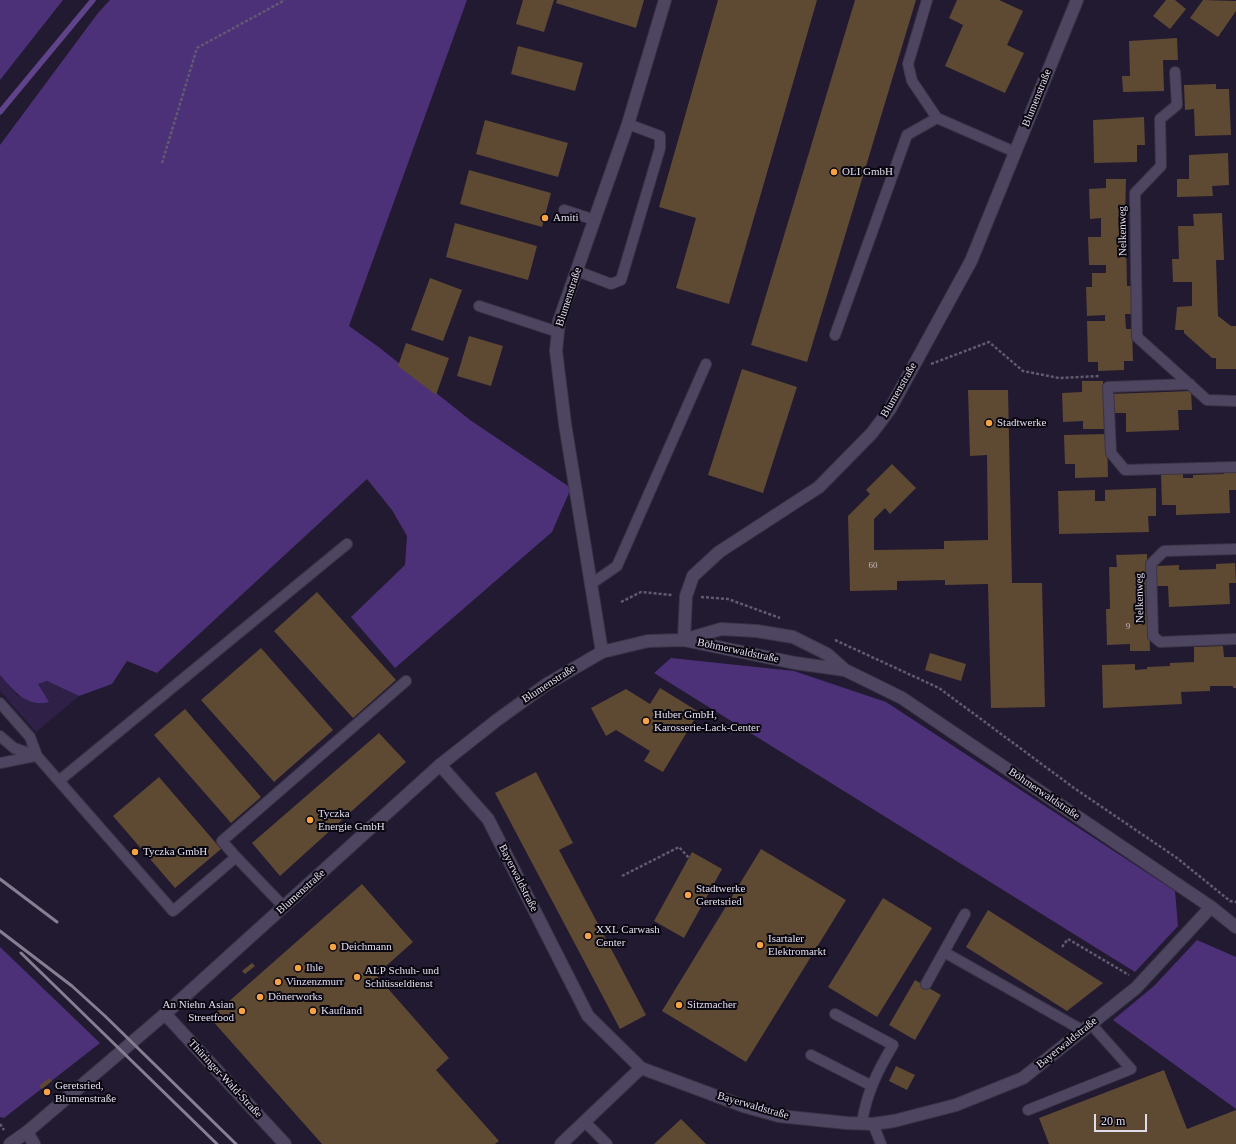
<!DOCTYPE html>
<meta charset="utf-8">
<style>
body{margin:0}
#map{position:relative;width:1236px;height:1144px;overflow:hidden;background:#221a31;font-family:"Times New Roman",serif}
canvas{display:block}
.scale{position:absolute;left:1094px;top:1114px;width:53px;height:18px;box-sizing:border-box;border:2px solid #e1dcec;border-top:0;padding-left:5px;font-size:12px;line-height:14px;white-space:nowrap;color:#e1dcec;-webkit-text-stroke:3px #0a0711;paint-order:stroke}
</style>
<div id="map">
<canvas width="1236" height="1144"></canvas>
<div class="scale">20 m</div>
</div>
<script>
const ctx = document.querySelector('canvas').getContext('2d');
ctx.lineJoin = 'round';
function fillPath(path, color) {
  ctx.fillStyle = color;
  ctx.fill(path, 'evenodd');
}
function strokePath(path, color, width, dash) {
  ctx.strokeStyle = color;
  ctx.lineWidth = width;
  ctx.lineCap = dash ? 'butt' : 'round';
  ctx.setLineDash(dash || []);
  ctx.stroke(path);
}
function write(font, color, halo, rows, align = 'center') {
  ctx.font = font + ' "Times New Roman",serif';
  ctx.lineWidth = 4;
  ctx.setLineDash([]);
  ctx.textBaseline = 'middle';
  ctx.strokeStyle = halo;
  ctx.fillStyle = color;
  for (const [text, x, y, turn = 0] of rows) {
    ctx.save();
    ctx.translate(x, y);
    ctx.rotate((+turn || 0) * Math.PI / 180);
    ctx.textAlign = isNaN(turn) ? turn : align;
    if (halo) ctx.strokeText(text, 0, 0);
    ctx.fillText(text, 0, 0);
    ctx.restore();
  }
}
fillPath(new Path2D(`
 M 0,675 L 18,696 L 38,684 L 47,681 L 79,696 L 36,732 L 0,691 Z`), '#2e2047');
fillPath(new Path2D(`
 M 0,0 L 63,0 L 0,80 Z
 M 110,0 L 467,0 L 349,326 L 380,348 L 470,420 L 571,488 L 552,532 L 395,668 L 351,617 L 405,565 L 407,536 L 392,510 L 367,479 L 157,673 L 127,661 L 112,684 L 79,696 L 47,681 L 38,684 L 49,702 C 27,708 13,690 0,675 L 0,145 L 98,13 Z
 M 671,658 L 794,671 L 886,702 L 1175,891 L 1178,926 L 1135,972 L 654,673 Z
 M 1197,940 L 1236,957 L 1236,1109 L 1113,1020 L 1154,986 Z
 M 0,947 L 100,1043 L 4,1118 L 0,1117 Z`), '#4c3178');
strokePath(new Path2D(`
 M 0,112 L 93,0`), '#5f448c', 5.5);
fillPath(new Path2D(`
 M 523,0 L 554,0 L 544,32 L 516,24 Z
 M 557,0 L 644,0 L 636,28 L 556,3 Z
 M 718,0 L 817,0 L 729,304 L 676,288 L 696,218 L 659,207 Z
 M 855,0 L 916,0 L 807,362 L 751,345 Z
 M 957,0 L 999,0 L 1023,11 L 1007,45 L 1024,53 L 1005,93 L 945,66 L 963,25 L 949,18 Z
 M 1166,0 L 1175,0 L 1186,9 L 1170,29 L 1153,16 Z
 M 1203,0 L 1236,1 L 1236,11 L 1218,37 L 1190,18 Z
 M 1177,38 L 1178,60 L 1163,60 L 1164,91 L 1123,92 L 1122,76 L 1130,76 L 1129,41 Z
 M 518,46 L 583,63 L 575,91 L 511,74 Z
 M 1216,84 L 1216,89 L 1229,89 L 1231,135 L 1195,136 L 1194,109 L 1185,110 L 1184,85 Z
 M 1144,117 L 1145,145 L 1137,145 L 1137,162 L 1094,163 L 1093,120 Z
 M 485,120 L 568,143 L 558,177 L 476,154 Z
 M 1228,153 L 1229,185 L 1212,186 L 1213,196 L 1177,197 L 1177,179 L 1189,179 L 1189,155 Z
 M 469,170 L 551,193 L 542,227 L 460,204 Z
 M 1106,179 L 1126,179 L 1125,218 L 1118,218 L 1119,228 L 1119,237 L 1126,237 L 1127,286 L 1131,286 L 1132,314 L 1125,314 L 1126,329 L 1132,329 L 1133,361 L 1124,361 L 1124,370 L 1098,371 L 1098,362 L 1088,362 L 1087,321 L 1105,321 L 1105,315 L 1087,316 L 1086,287 L 1092,287 L 1092,273 L 1106,273 L 1106,265 L 1089,265 L 1088,237 L 1101,237 L 1101,218 L 1090,219 L 1089,189 L 1106,188 Z
 M 1222,213 L 1224,260 L 1216,260 L 1218,316 L 1231,326 L 1236,326 L 1236,369 L 1216,369 L 1216,358 L 1212,358 L 1184,333 L 1184,330 L 1175,330 L 1177,307 L 1192,306 L 1192,282 L 1173,282 L 1172,259 L 1179,259 L 1178,226 L 1194,226 L 1193,214 Z
 M 455,223 L 537,246 L 528,280 L 446,257 Z
 M 430,278 L 462,290 L 443,341 L 411,330 Z
 M 469,336 L 503,346 L 491,386 L 457,376 Z
 M 406,343 L 449,358 L 436,395 L 398,366 Z
 M 742,369 L 797,387 L 763,493 L 708,475 Z
 M 1082,381 L 1103,381 L 1104,429 L 1083,429 L 1083,421 L 1063,422 L 1062,393 L 1082,392 Z
 M 968,390 L 1008,390 L 1012,583 L 1042,583 L 1045,707 L 991,708 L 988,584 L 945,585 L 945,580 L 897,581 L 897,590 L 850,591 L 848,516 L 870,494 L 866,490 L 892,464 L 916,488 L 890,514 L 885,508 L 874,519 L 874,550 L 944,549 L 944,541 L 988,540 L 987,455 L 970,456 Z
 M 1191,391 L 1192,410 L 1178,410 L 1179,430 L 1126,432 L 1126,413 L 1112,413 L 1111,394 Z
 M 1107,434 L 1108,477 L 1075,478 L 1075,464 L 1065,464 L 1064,435 Z
 M 1224,472 L 1236,472 L 1236,490 L 1229,490 L 1230,513 L 1176,515 L 1176,505 L 1162,505 L 1161,474 L 1183,474 L 1183,478 L 1193,478 L 1193,475 L 1224,474 Z
 M 1156,488 L 1156,516 L 1148,516 L 1149,532 L 1059,534 L 1058,491 L 1095,490 L 1095,501 L 1105,501 L 1105,490 Z
 M 1147,554 L 1150,651 L 1130,651 L 1130,644 L 1107,645 L 1106,609 L 1110,609 L 1109,567 L 1117,567 L 1116,555 Z
 M 1235,563 L 1236,583 L 1229,583 L 1230,604 L 1169,607 L 1168,586 L 1157,586 L 1156,566 L 1179,565 L 1179,570 L 1216,569 L 1216,564 Z
 M 317,592 L 396,680 L 353,718 L 274,631 Z
 M 1223,646 L 1224,657 L 1236,657 L 1236,688 L 1233,688 L 1233,686 L 1210,686 L 1210,691 L 1181,692 L 1182,704 L 1103,708 L 1102,665 L 1135,664 L 1135,670 L 1147,669 L 1147,667 L 1170,666 L 1170,663 L 1194,662 L 1194,647 Z
 M 261,648 L 333,730 L 274,782 L 201,700 Z
 M 930,653 L 966,664 L 961,681 L 925,670 Z
 M 660,688 L 699,712 L 663,772 L 644,761 L 650,751 L 616,730 L 606,736 L 591,708 L 626,689 L 650,704 Z
 M 185,709 L 261,797 L 231,823 L 154,735 Z
 M 379,733 L 406,762 L 280,876 L 252,843 Z
 M 536,772 L 573,843 L 559,850 L 646,1015 L 620,1029 L 495,793 Z
 M 159,777 L 221,849 L 175,888 L 113,816 Z
 M 761,849 L 846,900 L 746,1062 L 662,1011 Z
 M 692,852 L 722,869 L 684,938 L 654,921 Z
 M 362,884 L 413,942 L 376,975 L 449,1058 L 436,1070 L 499,1141 L 495,1144 L 322,1144 L 210,1018 Z
 M 883,898 L 932,928 L 877,1017 L 828,987 Z
 M 988,910 L 1103,983 L 1067,1011 L 966,947 Z
 M 252,963 L 255,966 L 245,974 L 242,971 Z
 M 915,980 L 941,995 L 915,1040 L 889,1025 Z
 M 896,1066 L 915,1075 L 907,1090 L 889,1081 Z
 M 1164,1070 L 1187,1129 L 1236,1110 L 1236,1144 L 1049,1144 L 1039,1118 Z
 M 49,1078 L 52,1081 L 42,1089 L 39,1086 Z
 M 681,1119 L 706,1144 L 654,1144 Z`), '#5e4933');
const lane = new Path2D(`
 M 927,0 L 908,64 L 912,81 L 937,118
 M 1175,72 L 1177,105 L 1160,119 L 1161,166 L 1135,193 L 1137,337 L 1207,400 L 1236,401
 M 564,210 L 595,220
 M 577,271 L 611,284 L 621,280 L 660,148 L 660,136 L 628,124
 M 479,306 L 558,332
 M 835,335 L 907,135 L 937,118 L 1015,152
 M 1190,384 L 1108,387 L 1111,453 L 1125,470 L 1236,467
 M 1236,549 L 1164,551 L 1151,564 L 1153,636 L 1160,642 L 1236,639
 M 591,584 L 617,566 L 706,364
 M 0,703 L 30,737 L 37,756 L 173,911 L 236,857 L 284,907
 M 0,736 L 14,748 L 37,756
 M 0,763 L 35,756
 M 60,780 L 347,544
 M 236,857 L 222,841 L 406,681
 M 944,952 L 1082,1030
 M 926,984 L 965,914
 M 835,1014 L 893,1045 C 878,1070 866,1094 862,1123
 M 811,1055 L 872,1086
 M 1028,1110 L 1131,1069 L 1091,1024
 M 585,1122 L 607,1144
 M 873,1124 L 881,1144`);
const street = new Path2D(`
 M 684,640 L 686,596 L 693,576 L 719,552 L 819,487 L 872,433 L 890,409 L 971,261 L 1077,0
 M 602,652 L 565,424 L 556,351 L 559,321 L 628,124 L 665,0
 M 440,765 L 488,819 L 588,1016 L 641,1068 L 743,1106 L 779,1116 L 847,1123 L 873,1124 L 894,1121 L 956,1105 L 1023,1078 L 1136,988 L 1211,907
 M 165,1014 L 285,1144
 M 27,1132 L 34,1144
 M 561,1144 L 641,1068`);
const secondary = new Path2D(`
 M 687,639 L 721,629 L 757,631 L 793,637 L 827,654 L 845,670 L 902,698 L 1211,907 L 1236,927
 M 10,1144 L 27,1132 L 165,1014 L 440,765 L 497,720 L 547,684 L 602,652 L 648,641 L 684,640 L 795,663 L 845,670`);
strokePath(lane, '#3b3447', 12);
strokePath(street, '#3b3447', 14);
strokePath(secondary, '#3b3447', 14);
strokePath(new Path2D(`
 M 162,163 L 197,48 L 285,0
 M 931,364 L 989,342 L 1023,371 L 1059,378 L 1099,376
 M 701,597 L 728,599 L 780,618
 M 621,602 L 641,592 L 672,595
 M 835,640 L 939,688 L 1074,788 L 1177,858 L 1230,901 L 1236,902
 M 622,876 L 679,847 L 689,858
 M 1062,947 L 1068,939 L 1129,975
 M 0,1124 L 4,1130`), '#625b70', 2.5, [3, 2]);
strokePath(lane, '#4e4660', 10);
strokePath(street, '#4e4660', 12);
strokePath(secondary, '#4e4660', 12);
strokePath(new Path2D(`
 M 0,879 L 57,922
 M 0,931 L 72,986 L 105,1016 L 236,1144
 M 21,953 L 217,1144`), '#857f92', 3);
for (const [x, y, r, color] of [
 [834,172,4,"#f5a346"],
 [545,218,4,"#f5a346"],
 [989,423,4,"#f5a346"],
 [646,721,4,"#f5a346"],
 [310,820,4,"#f5a346"],
 [135,852,4,"#f5a346"],
 [688,895,4,"#f5a346"],
 [588,936,4,"#f5a346"],
 [760,945,4,"#f5a346"],
 [333,947,4,"#f5a346"],
 [298,968,4,"#f5a346"],
 [357,977,4,"#f5a346"],
 [278,982,4,"#f5a346"],
 [260,997,4,"#f5a346"],
 [679,1005,4,"#f5a346"],
 [242,1011,4,"#f5a346"],
 [313,1011,4,"#f5a346"],
 [47,1092,4,"#f5a346"]
]) {
  const dot = new Path2D();
  dot.arc(x, y, r, 0, 2 * Math.PI);
  ctx.fillStyle = color;
  ctx.fill(dot);
  strokePath(dot, '#0a0711', 1.5);
}
write('9px', '#c0b7be', null, [
 ["60",873,566],
 ["9",1128,627]
]);
write('11px', '#e1dcec', '#0a0711', [
 ["Blumenstraße",1037,98,-68],
 ["Nelkenweg",1123,231,-91],
 ["Blumenstraße",569,297,-72],
 ["Blumenstraße",899,390,-60],
 ["Nelkenweg",1140,598,-91],
 ["Böhmerwaldstraße",738,651,12],
 ["Blumenstraße",549,684,-33],
 ["Böhmerwaldstraße",1044,794,34],
 ["Bayerwaldstraße",518,878,63],
 ["Blumenstraße",301,892,-42],
 ["Bayerwaldstraße",1067,1043,-39],
 ["Thüringer-Wald-Straße",225,1079,47],
 ["Bayerwaldstraße",753,1106,16]
]);
write('11px', '#e1dcec', '#0a0711', [
 ["OLI GmbH",842,172],
 ["Amiti",553,218],
 ["Stadtwerke",997,423],
 ["Huber GmbH,",654,715],
 ["Karosserie-Lack-Center",654,728],
 ["Tyczka",318,814],
 ["Energie GmbH",318,827],
 ["Tyczka GmbH",143,852],
 ["Stadtwerke",696,889],
 ["Geretsried",696,902],
 ["XXL Carwash",596,930],
 ["Center",596,943],
 ["Isartaler",768,939],
 ["Elektromarkt",768,952],
 ["Deichmann",341,947],
 ["Ihle",306,968],
 ["ALP Schuh- und",365,971],
 ["Schlüsseldienst",365,984],
 ["Vinzenzmurr",286,982],
 ["Dönerworks",268,997],
 ["An Niehn Asian",234,1005,"right"],
 ["Streetfood",234,1018,"right"],
 ["Sitzmacher",687,1005],
 ["Kaufland",321,1011],
 ["Geretsried,",55,1086],
 ["Blumenstraße",55,1099]
], 'left');
</script>
